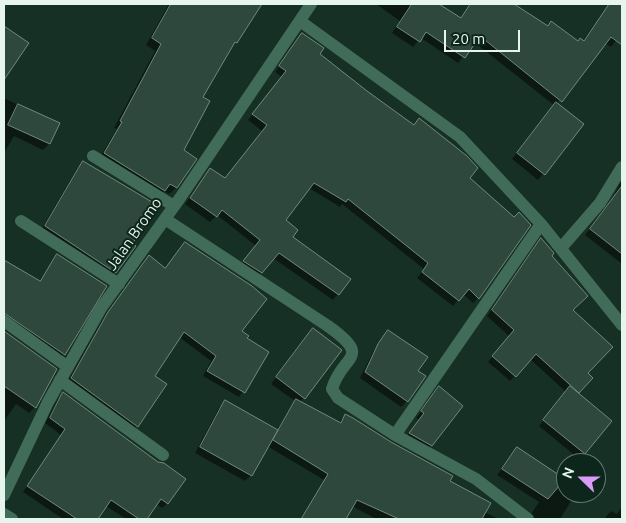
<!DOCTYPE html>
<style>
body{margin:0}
#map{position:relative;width:626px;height:523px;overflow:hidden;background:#173025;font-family:Ubuntu,sans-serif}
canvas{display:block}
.frame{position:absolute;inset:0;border:5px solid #e6f5ed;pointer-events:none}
.north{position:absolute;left:556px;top:453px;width:50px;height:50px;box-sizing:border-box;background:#0d261c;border:1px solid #647970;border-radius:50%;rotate:292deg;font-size:14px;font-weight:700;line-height:20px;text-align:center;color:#e6f5ed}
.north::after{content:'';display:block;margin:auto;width:18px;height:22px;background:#da9af7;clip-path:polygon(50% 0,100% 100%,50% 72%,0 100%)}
.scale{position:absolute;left:444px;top:30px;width:76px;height:22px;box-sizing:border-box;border:2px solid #e6f5ed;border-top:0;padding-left:6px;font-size:15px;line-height:18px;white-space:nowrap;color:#e6f5ed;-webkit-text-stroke:4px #0d261c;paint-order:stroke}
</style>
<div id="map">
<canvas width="626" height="523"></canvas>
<div class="frame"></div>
<div class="north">N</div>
<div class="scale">20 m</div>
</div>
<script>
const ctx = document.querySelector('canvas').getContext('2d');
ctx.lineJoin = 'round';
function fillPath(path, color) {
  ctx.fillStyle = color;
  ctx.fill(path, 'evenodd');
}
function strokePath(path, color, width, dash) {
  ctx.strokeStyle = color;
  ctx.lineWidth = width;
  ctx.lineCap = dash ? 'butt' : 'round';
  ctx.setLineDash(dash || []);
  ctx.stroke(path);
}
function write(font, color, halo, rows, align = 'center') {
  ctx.font = font + ' Ubuntu,sans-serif';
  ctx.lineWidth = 4;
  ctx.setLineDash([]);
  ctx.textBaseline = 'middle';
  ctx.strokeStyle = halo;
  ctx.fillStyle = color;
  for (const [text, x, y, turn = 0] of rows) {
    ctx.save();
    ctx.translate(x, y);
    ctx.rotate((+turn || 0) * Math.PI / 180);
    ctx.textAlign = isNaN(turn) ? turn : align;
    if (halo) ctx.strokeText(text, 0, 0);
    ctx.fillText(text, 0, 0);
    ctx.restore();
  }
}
fillPath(new Path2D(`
 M 169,4 L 260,4 L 229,49 L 202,98 L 182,150 L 195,159 L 176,188 L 169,194 L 164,191 L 158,197 L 98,160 L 117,129 L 114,128 L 155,51 L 146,45 Z
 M 376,4 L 437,4 L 460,19 L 469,4 L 512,4 L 547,27 L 551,23 L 578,42 L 582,42 L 609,4 L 622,4 L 622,33 L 611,47 L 605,43 L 555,106 L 474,42 L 458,63 L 421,38 L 413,47 L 392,33 L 400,21 Z
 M 302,34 L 318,55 L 413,126 L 419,119 L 468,178 L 478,298 L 473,303 L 463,294 L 453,306 L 417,278 L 424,269 L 342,204 L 340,207 L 309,188 L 285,220 L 291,237 L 349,279 L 333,300 L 273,258 L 256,278 L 239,267 L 256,246 L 217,215 L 210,222 L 185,204 L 210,169 L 225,179 L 262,131 L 248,120 L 282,77 L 275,72 Z
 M 4,98 L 58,124 L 49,144 L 43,150 L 14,136 L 4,153 Z
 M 551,110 L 578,130 L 538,180 L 512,159 Z
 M 84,162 L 131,244 L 115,272 L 109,278 L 39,233 L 78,168 Z
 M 622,180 L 622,264 L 585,235 L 616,194 L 615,193 Z
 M 541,239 L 571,310 L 586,373 L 591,378 L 577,394 L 610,421 L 579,459 L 539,426 L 566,392 L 530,359 L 510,381 L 488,362 L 510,337 L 487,316 Z
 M 57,256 L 64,354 L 58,360 L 4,321 L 4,262 L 38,282 Z
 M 149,257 L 240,331 L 246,339 L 267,353 L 239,397 L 203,376 L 211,361 L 179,337 L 153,376 L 137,426 L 132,431 L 67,383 L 103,319 Z
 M 388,331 L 417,371 L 407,401 L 401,407 L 360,378 L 373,352 Z
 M 4,332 L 56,370 L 35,407 L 29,413 L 16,404 L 4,421 Z
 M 307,336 L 304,398 L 300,402 L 338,424 L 345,415 L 448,481 L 484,512 L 499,519 L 376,519 L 352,506 L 344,519 L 300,519 L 324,480 L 267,446 L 251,475 L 245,481 L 195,453 L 219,408 L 225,402 L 277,431 L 295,401 L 271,384 Z
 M 439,388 L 431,445 L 425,451 L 404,440 L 419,420 L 416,418 Z
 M 63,394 L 168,503 L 162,508 L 156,504 L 146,519 L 126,519 L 106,506 L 96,519 L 63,519 L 23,492 L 61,435 L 45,423 L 58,399 Z
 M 517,448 L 566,481 L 566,493 L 576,493 L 560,519 L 528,519 L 539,502 L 497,475 Z
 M 622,507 L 622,519 L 604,519 L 611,511 L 617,514 Z`), '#0007');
const building = new Path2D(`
 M 171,4 L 262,4 L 237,43 L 235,42 L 203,97 L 210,101 L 184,150 L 197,159 L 177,188 L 170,184 L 165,191 L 104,153 L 122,122 L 120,121 L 161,44 L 152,38 Z
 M 412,4 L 439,4 L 461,18 L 470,4 L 514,4 L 548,26 L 551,21 L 578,41 L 580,38 L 584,41 L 609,4 L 622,4 L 622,45 L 611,37 L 562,102 L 480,36 L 465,58 L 426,32 L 420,42 L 397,27 Z
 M 4,26 L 29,43 L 4,80 Z
 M 302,33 L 324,48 L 320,54 L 367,91 L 414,125 L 419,118 L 467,156 L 478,168 L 470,178 L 514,217 L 519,212 L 531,225 L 479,299 L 469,289 L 459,301 L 422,272 L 428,263 L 348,199 L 346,202 L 314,183 L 286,220 L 298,230 L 293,237 L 351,279 L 339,295 L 279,253 L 262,273 L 243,261 L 260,240 L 222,210 L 217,217 L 190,198 L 210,168 L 225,178 L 267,125 L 252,114 L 286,71 L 279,66 Z
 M 556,102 L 584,124 L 545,175 L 517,153 Z
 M 18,104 L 60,123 L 50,144 L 8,125 Z
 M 83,161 L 157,205 L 133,243 L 136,246 L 116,273 L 45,226 Z
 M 622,186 L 622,254 L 590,229 Z
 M 541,238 L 554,253 L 552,256 L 588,296 L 573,310 L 613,347 L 588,373 L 593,378 L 579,393 L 536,354 L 516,377 L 492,356 L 514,330 L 492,310 Z
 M 185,242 L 252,286 L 267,299 L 242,331 L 249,336 L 247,338 L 269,352 L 245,393 L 207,371 L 216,356 L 184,332 L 155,376 L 167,384 L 138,427 L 71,378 L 108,312 L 149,255 L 165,268 Z
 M 57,254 L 107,286 L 65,355 L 4,313 L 4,260 L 40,281 Z
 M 313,328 L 342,350 L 305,399 L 276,377 Z
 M 388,330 L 428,357 L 418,371 L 426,376 L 408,402 L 365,372 L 378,344 Z
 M 4,331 L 57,369 L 36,408 L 4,386 Z
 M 439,386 L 463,406 L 432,446 L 409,433 L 424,413 L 421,411 Z
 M 570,386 L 612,421 L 585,454 L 543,420 Z
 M 63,392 L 158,462 L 164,463 L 186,479 L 168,504 L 161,499 L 147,519 L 139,519 L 111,500 L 98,519 L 77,519 L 27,486 L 65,429 L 50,418 Z
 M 296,399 L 341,423 L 345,414 L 353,418 L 391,442 L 453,476 L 450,481 L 491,503 L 482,519 L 399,519 L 357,500 L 346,519 L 301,519 L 328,474 L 273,440 Z
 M 225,400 L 278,430 L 252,476 L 200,447 Z
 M 517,447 L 565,479 L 548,499 L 502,469 Z`);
fillPath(building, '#2f483d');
strokePath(building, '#6f8a7d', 1);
strokePath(new Path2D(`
 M 300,21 L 460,137 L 541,224 L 622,325
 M 93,156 L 174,206
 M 165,219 L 328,326 C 374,359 342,354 332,389 L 338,398 L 395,435 L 476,479 L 528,519
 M 21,221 L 119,284
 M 561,248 L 600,203 L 622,167
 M 4,321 L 68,367
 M 60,380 L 163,455
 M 395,435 L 541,224
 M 4,495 L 48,402 L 101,308 L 180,198 L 311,4
 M 4,514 L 12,519`), '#426c5a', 12);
write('15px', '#e6f5ed', '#0d261c', [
 ["Jalan Bromo",134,234,-55]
]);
</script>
